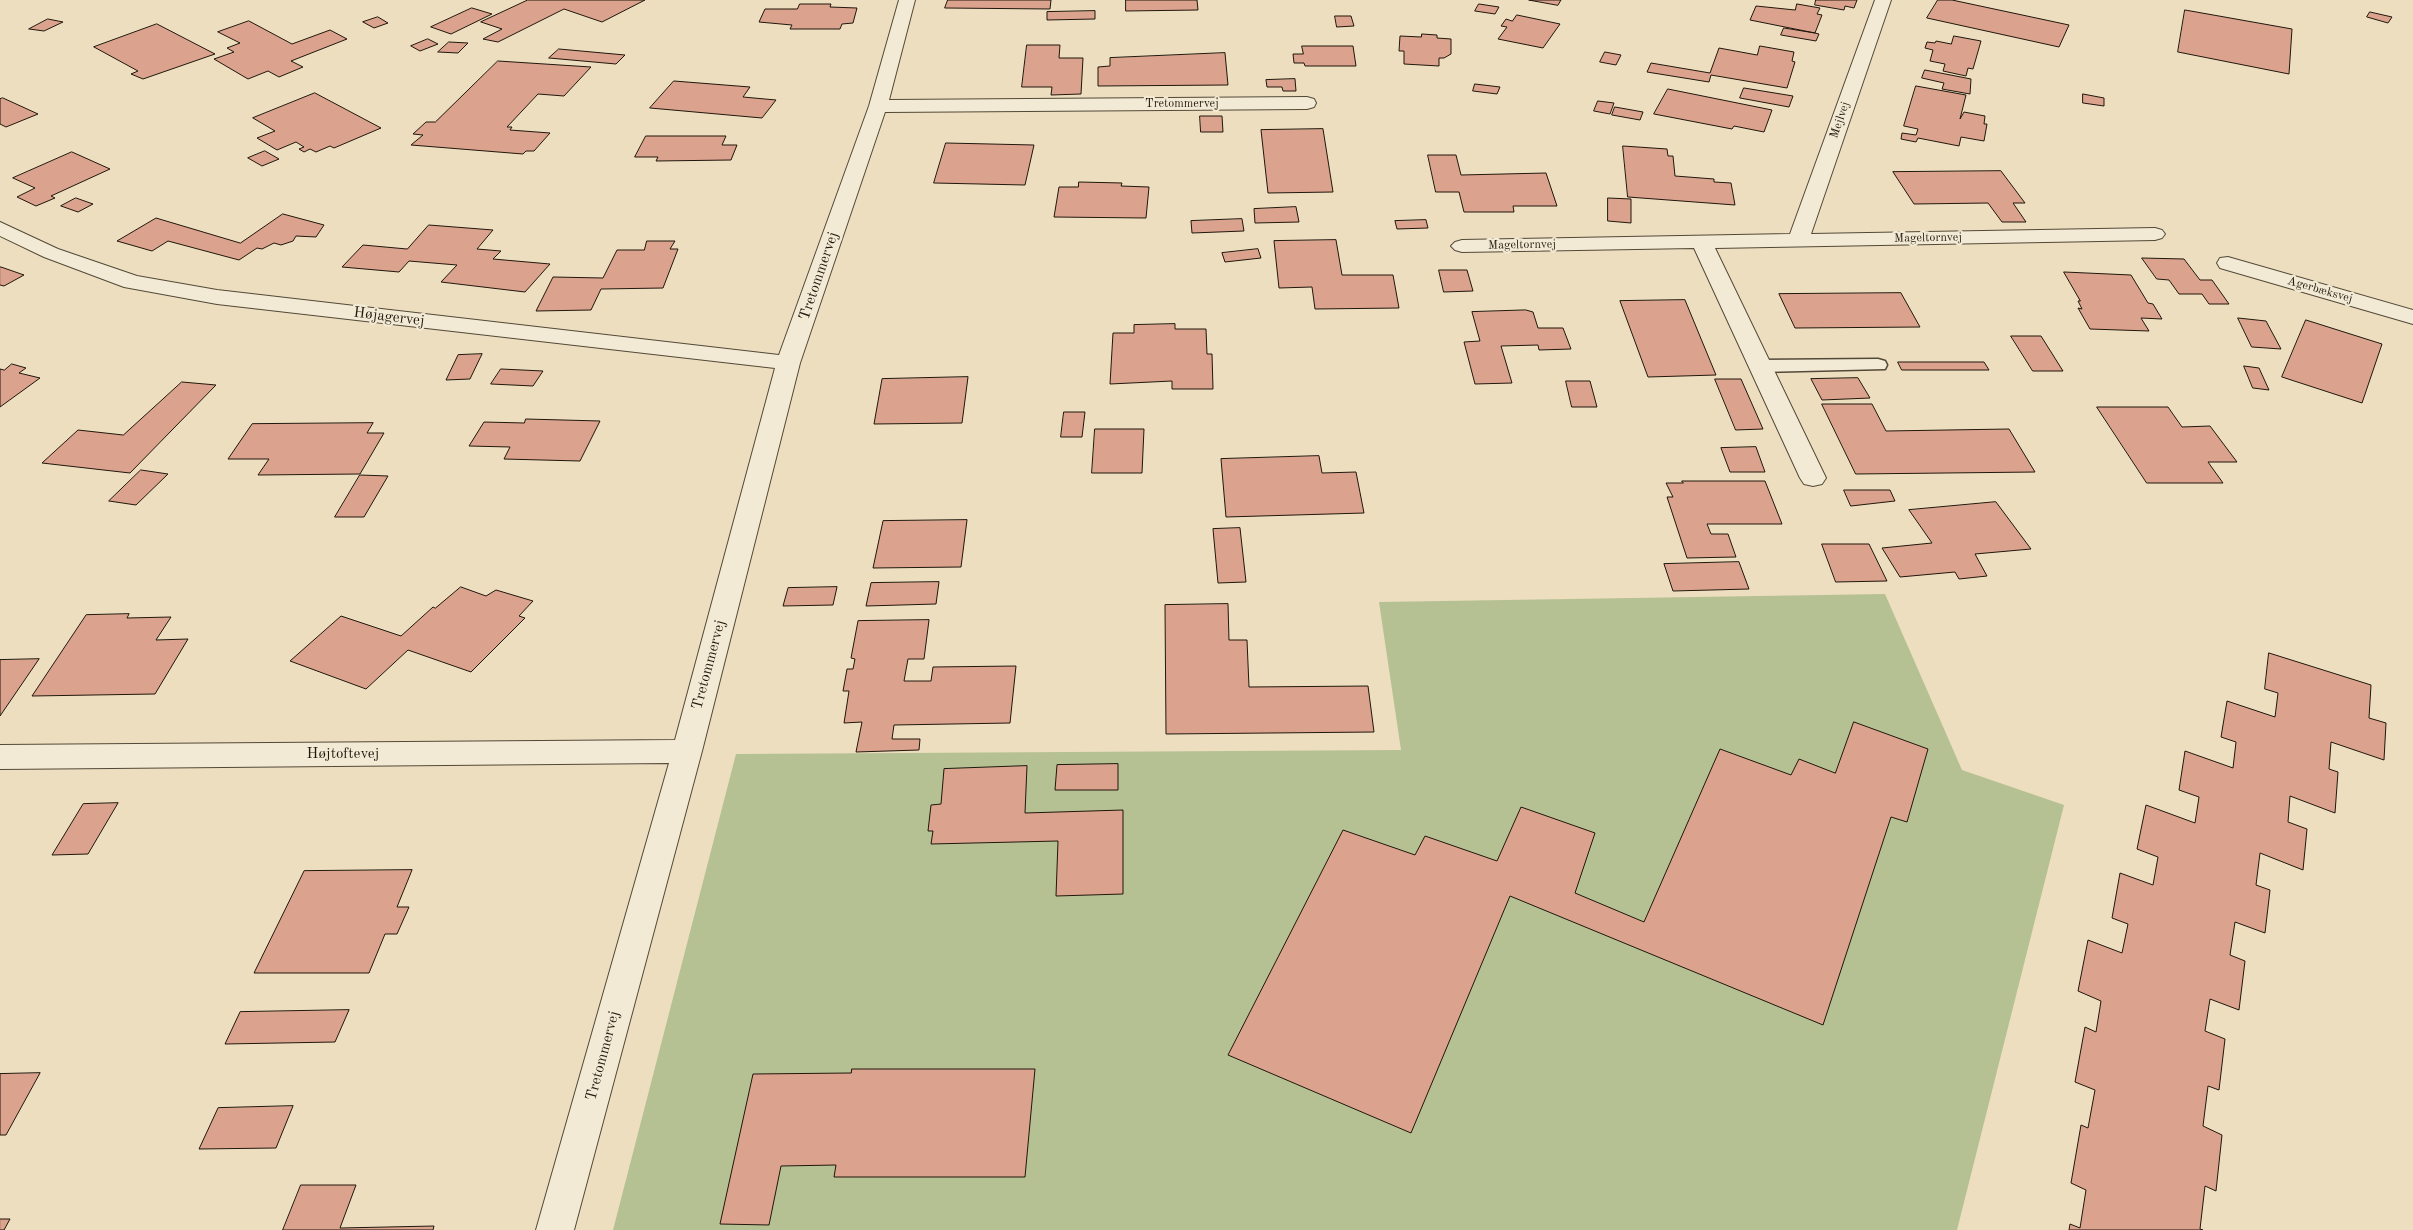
<!DOCTYPE html>
<meta charset="utf-8">
<style>
body{margin:0}
canvas{display:block;background:#ecdebe}
</style>
<canvas width="2413" height="1230"></canvas>
<script>
const ctx = document.querySelector('canvas').getContext('2d');
ctx.lineJoin = 'round';
function fillPath(path, color) {
  ctx.fillStyle = color;
  ctx.fill(path, 'evenodd');
}
function strokePath(path, color, width, dash) {
  ctx.strokeStyle = color;
  ctx.lineWidth = width;
  ctx.lineCap = dash ? 'butt' : 'round';
  ctx.setLineDash(dash || []);
  ctx.stroke(path);
}
function write(font, color, halo, rows, align = 'center') {
  ctx.font = font + ' "Old Standard TT",serif';
  ctx.lineWidth = 4.5;
  ctx.setLineDash([]);
  ctx.textBaseline = 'middle';
  ctx.strokeStyle = halo;
  ctx.fillStyle = color;
  for (const [text, x, y, turn = 0] of rows) {
    ctx.save();
    ctx.translate(x, y);
    ctx.rotate((+turn || 0) * Math.PI / 180);
    ctx.textAlign = isNaN(turn) ? turn : align;
    if (halo) ctx.strokeText(text, 0, 0);
    ctx.fillText(text, 0, 0);
    ctx.restore();
  }
}
fillPath(new Path2D(`
 M 1885,594 L 1962,770 L 2064,805 L 1957,1230 L 613,1230 L 736,754 L 1401,750 L 1379,602 Z`), '#b6c193');
const building = new Path2D(`
 M 528,0 L 645,0 L 602,22 L 564,9 L 498,42 L 483,39 L 502,29 L 481,22 Z
 M 948,0 L 1051,0 L 1050,9 L 945,8 Z
 M 1126,0 L 1197,0 L 1198,10 L 1126,11 Z
 M 1529,0 L 1561,0 L 1558,5 Z
 M 1816,0 L 1857,0 L 1854,8 L 1845,6 L 1844,10 L 1815,5 Z
 M 1938,0 L 1952,0 L 2069,25 L 2059,47 L 1927,18 Z
 M 800,4 L 831,4 L 830,7 L 857,8 L 853,23 L 842,24 L 840,29 L 790,29 L 792,25 L 759,22 L 765,9 L 797,9 Z
 M 1479,4 L 1499,7 L 1495,14 L 1475,11 Z
 M 1797,4 L 1820,8 L 1817,14 L 1822,15 L 1815,33 L 1750,20 L 1756,6 L 1795,10 Z
 M 472,8 L 492,14 L 451,34 L 431,27 Z
 M 2185,10 L 2292,29 L 2289,74 L 2178,52 Z
 M 1095,11 L 1095,19 L 1047,20 L 1047,12 Z
 M 2370,12 L 2392,17 L 2388,23 L 2367,17 Z
 M 1517,15 L 1560,24 L 1543,48 L 1498,39 L 1507,27 L 1501,26 L 1506,19 L 1512,21 Z
 M 1335,16 L 1351,16 L 1354,26 L 1337,27 Z
 M 378,17 L 388,23 L 374,28 L 363,22 Z
 M 48,19 L 63,22 L 44,31 L 29,29 Z
 M 249,21 L 292,44 L 330,30 L 347,39 L 291,61 L 303,67 L 279,77 L 268,71 L 248,79 L 214,59 L 234,52 L 227,48 L 240,43 L 218,32 Z
 M 157,24 L 215,54 L 143,79 L 131,74 L 138,71 L 94,47 Z
 M 1784,28 L 1815,33 L 1819,34 L 1816,41 L 1781,35 Z
 M 1422,34 L 1437,35 L 1437,38 L 1451,39 L 1451,54 L 1444,58 L 1439,58 L 1439,66 L 1404,64 L 1404,51 L 1399,51 L 1400,36 L 1421,37 Z
 M 1954,36 L 1981,41 L 1973,69 L 1968,68 L 1966,76 L 1943,71 L 1945,64 L 1930,61 L 1933,50 L 1925,48 L 1927,42 L 1935,43 L 1936,41 L 1951,44 Z
 M 428,39 L 438,44 L 420,51 L 411,46 Z
 M 449,42 L 468,43 L 458,53 L 438,52 Z
 M 1027,45 L 1060,45 L 1059,58 L 1083,58 L 1081,94 L 1051,95 L 1052,87 L 1022,87 Z
 M 1302,46 L 1353,46 L 1356,66 L 1305,66 L 1304,63 L 1294,63 L 1293,54 L 1303,54 Z
 M 1760,46 L 1794,52 L 1792,61 L 1795,62 L 1787,88 L 1711,75 L 1709,82 L 1647,72 L 1651,63 L 1710,73 L 1719,48 L 1757,55 Z
 M 559,49 L 625,55 L 616,64 L 549,58 Z
 M 1605,52 L 1621,55 L 1616,65 L 1600,62 Z
 M 1225,53 L 1228,85 L 1098,86 L 1098,67 L 1110,66 L 1110,58 Z
 M 498,61 L 591,67 L 564,96 L 538,94 L 507,127 L 512,127 L 510,130 L 550,133 L 534,151 L 526,151 L 523,154 L 411,145 L 423,135 L 413,134 L 426,122 L 435,122 Z
 M 1925,70 L 1971,79 L 1970,94 L 1942,89 L 1944,83 L 1922,78 Z
 M 1295,79 L 1296,91 L 1283,91 L 1282,87 L 1267,87 L 1266,80 Z
 M 674,81 L 750,87 L 743,97 L 776,100 L 762,118 L 650,108 Z
 M 1475,84 L 1500,87 L 1497,94 L 1473,91 Z
 M 1916,86 L 1966,95 L 1960,119 L 1964,112 L 1985,116 L 1984,124 L 1987,124 L 1984,141 L 1961,137 L 1959,146 L 1918,138 L 1916,142 L 1901,139 L 1902,133 L 1916,135 L 1918,129 L 1904,126 Z
 M 1744,88 L 1793,96 L 1789,107 L 1740,98 Z
 M 1668,89 L 1772,110 L 1764,132 L 1734,126 L 1732,129 L 1654,114 Z
 M 315,93 L 381,128 L 334,148 L 330,146 L 316,152 L 310,149 L 304,152 L 299,149 L 304,147 L 296,142 L 277,150 L 257,138 L 275,131 L 253,118 Z
 M 2083,94 L 2104,98 L 2104,106 L 2083,103 Z
 M 3,98 L 38,114 L 6,127 L 0,124 L 0,99 Z
 M 1598,101 L 1614,103 L 1610,114 L 1594,111 Z
 M 1615,107 L 1643,112 L 1640,120 L 1612,115 Z
 M 1200,116 L 1222,116 L 1223,132 L 1201,132 Z
 M 1323,129 L 1333,192 L 1268,193 L 1261,130 Z
 M 646,136 L 726,136 L 722,145 L 737,145 L 731,160 L 656,161 L 658,157 L 635,157 Z
 M 946,143 L 1034,145 L 1025,185 L 934,183 Z
 M 1623,146 L 1667,149 L 1668,156 L 1673,156 L 1675,176 L 1714,179 L 1714,182 L 1731,183 L 1735,205 L 1628,197 Z
 M 265,151 L 279,159 L 262,166 L 248,158 Z
 M 72,152 L 110,169 L 51,196 L 55,198 L 36,206 L 17,197 L 35,188 L 13,178 Z
 M 1428,155 L 1456,155 L 1461,175 L 1546,173 L 1557,206 L 1513,206 L 1514,212 L 1464,212 L 1459,192 L 1436,192 Z
 M 2001,171 L 2025,203 L 2013,203 L 2026,222 L 2002,222 L 1988,203 L 1914,204 L 1893,172 Z
 M 1079,182 L 1122,183 L 1121,186 L 1149,187 L 1146,218 L 1054,217 L 1059,187 L 1078,187 Z
 M 76,198 L 93,204 L 78,212 L 61,206 Z
 M 1608,198 L 1631,199 L 1631,223 L 1608,221 Z
 M 1296,207 L 1299,222 L 1255,223 L 1254,209 Z
 M 283,214 L 324,225 L 316,237 L 296,236 L 293,241 L 281,245 L 274,243 L 262,249 L 257,248 L 239,260 L 168,241 L 152,251 L 117,241 L 156,218 L 240,243 Z
 M 1242,219 L 1244,231 L 1192,233 L 1191,221 Z
 M 1426,220 L 1428,228 L 1397,229 L 1395,221 Z
 M 429,225 L 493,230 L 477,249 L 501,251 L 493,259 L 550,264 L 525,292 L 441,282 L 457,265 L 409,261 L 399,272 L 342,267 L 363,245 L 407,249 Z
 M 1336,240 L 1342,275 L 1393,275 L 1399,308 L 1315,309 L 1312,287 L 1279,288 L 1274,241 Z
 M 647,241 L 675,241 L 670,249 L 678,249 L 663,288 L 601,289 L 591,310 L 536,311 L 553,277 L 603,278 L 617,250 L 644,250 Z
 M 1258,249 L 1261,258 L 1225,262 L 1222,253 Z
 M 2142,258 L 2184,259 L 2200,280 L 2212,280 L 2229,304 L 2209,304 L 2202,294 L 2179,294 L 2169,280 L 2157,279 Z
 M 0,267 L 1,267 L 24,275 L 4,286 L 0,285 Z
 M 1439,270 L 1467,270 L 1473,291 L 1444,292 Z
 M 2064,272 L 2131,275 L 2148,303 L 2153,304 L 2162,319 L 2141,318 L 2149,331 L 2090,329 L 2078,308 L 2082,309 L 2078,301 L 2080,301 Z
 M 1901,293 L 1920,327 L 1795,328 L 1779,294 Z
 M 1685,300 L 1716,375 L 1648,377 L 1620,301 Z
 M 1526,310 L 1533,312 L 1538,328 L 1563,328 L 1571,349 L 1539,350 L 1538,345 L 1501,346 L 1512,383 L 1475,384 L 1464,342 L 1480,341 L 1472,312 Z
 M 2238,318 L 2266,321 L 2281,349 L 2252,347 Z
 M 2306,320 L 2382,344 L 2362,403 L 2282,377 Z
 M 1175,324 L 1175,329 L 1206,329 L 1207,354 L 1212,354 L 1213,389 L 1172,389 L 1172,381 L 1110,384 L 1113,333 L 1134,333 L 1134,325 Z
 M 2011,336 L 2041,336 L 2063,371 L 2033,371 Z
 M 482,354 L 470,379 L 446,380 L 458,355 Z
 M 1898,362 L 1984,362 L 1989,370 L 1902,370 Z
 M 12,364 L 26,368 L 19,373 L 40,378 L 0,407 L 0,369 L 4,370 Z
 M 2244,366 L 2259,368 L 2269,390 L 2253,388 Z
 M 501,369 L 543,371 L 533,386 L 491,384 Z
 M 968,377 L 962,423 L 874,424 L 882,379 Z
 M 1858,378 L 1870,398 L 1822,400 L 1811,379 Z
 M 1715,379 L 1741,379 L 1763,429 L 1736,430 Z
 M 1566,381 L 1590,381 L 1597,407 L 1572,407 Z
 M 182,382 L 216,385 L 130,473 L 42,463 L 78,430 L 123,435 Z
 M 1822,404 L 1872,404 L 1886,431 L 2009,429 L 2035,472 L 1856,474 Z
 M 2097,407 L 2168,407 L 2182,427 L 2210,426 L 2237,462 L 2208,462 L 2223,483 L 2147,483 Z
 M 1064,412 L 1085,412 L 1082,437 L 1061,437 Z
 M 526,419 L 600,421 L 580,461 L 504,459 L 510,447 L 469,446 L 484,422 L 524,423 Z
 M 373,423 L 367,433 L 384,433 L 360,474 L 258,475 L 269,459 L 228,459 L 252,424 Z
 M 1095,429 L 1144,429 L 1142,473 L 1092,473 Z
 M 1756,447 L 1765,472 L 1730,472 L 1721,448 Z
 M 1319,456 L 1322,473 L 1356,472 L 1364,513 L 1226,517 L 1221,459 Z
 M 141,470 L 168,474 L 136,505 L 109,501 Z
 M 360,475 L 388,476 L 364,517 L 335,517 Z
 M 1682,481 L 1765,481 L 1782,524 L 1707,524 L 1711,534 L 1728,534 L 1736,557 L 1687,558 L 1667,497 L 1673,497 L 1666,483 L 1683,483 Z
 M 1844,490 L 1890,490 L 1895,501 L 1851,506 Z
 M 1996,502 L 2031,549 L 1975,554 L 1987,576 L 1959,579 L 1955,572 L 1900,577 L 1882,548 L 1932,543 L 1909,510 Z
 M 967,520 L 961,567 L 873,568 L 883,521 Z
 M 1240,528 L 1246,582 L 1218,583 L 1213,529 Z
 M 1822,544 L 1869,544 L 1887,581 L 1836,582 Z
 M 1739,562 L 1749,589 L 1673,591 L 1664,564 Z
 M 939,582 L 936,604 L 866,606 L 871,583 Z
 M 461,587 L 486,596 L 496,590 L 533,601 L 519,616 L 525,618 L 471,672 L 408,650 L 366,689 L 290,661 L 341,616 L 401,636 L 433,607 L 435,608 Z
 M 837,587 L 833,605 L 783,606 L 788,588 Z
 M 1228,604 L 1229,640 L 1247,640 L 1249,687 L 1368,686 L 1374,732 L 1166,734 L 1165,605 Z
 M 129,614 L 127,618 L 171,617 L 156,640 L 188,639 L 155,694 L 32,696 L 86,615 Z
 M 929,620 L 924,659 L 908,659 L 904,681 L 931,681 L 933,667 L 1016,666 L 1010,723 L 894,725 L 892,739 L 920,739 L 919,750 L 856,752 L 862,722 L 844,723 L 849,691 L 843,691 L 847,669 L 853,669 L 855,659 L 851,658 L 858,621 Z
 M 2269,653 L 2371,685 L 2369,718 L 2386,723 L 2384,760 L 2331,742 L 2329,769 L 2338,772 L 2335,813 L 2290,796 L 2288,822 L 2307,829 L 2303,870 L 2260,853 L 2256,885 L 2270,890 L 2265,933 L 2235,922 L 2230,955 L 2245,961 L 2239,1010 L 2210,999 L 2205,1031 L 2225,1039 L 2219,1090 L 2208,1086 L 2203,1126 L 2222,1135 L 2216,1191 L 2205,1186 L 2200,1229 L 2203,1230 L 2069,1230 L 2070,1224 L 2080,1228 L 2086,1190 L 2071,1183 L 2081,1125 L 2088,1128 L 2095,1090 L 2075,1082 L 2085,1027 L 2096,1032 L 2101,1001 L 2078,991 L 2088,940 L 2122,953 L 2128,924 L 2112,918 L 2120,873 L 2153,885 L 2158,857 L 2137,849 L 2146,805 L 2195,823 L 2199,797 L 2179,790 L 2185,751 L 2233,768 L 2236,742 L 2221,737 L 2227,701 L 2275,717 L 2278,693 L 2265,689 Z
 M 39,659 L 0,716 L 0,660 Z
 M 1854,722 L 1928,749 L 1907,822 L 1891,817 L 1823,1025 L 1510,896 L 1411,1133 L 1228,1055 L 1343,830 L 1415,855 L 1425,836 L 1497,861 L 1521,807 L 1595,833 L 1575,893 L 1644,922 L 1720,749 L 1791,775 L 1799,759 L 1835,773 Z
 M 1118,764 L 1118,790 L 1055,790 L 1057,765 Z
 M 1027,766 L 1025,813 L 1123,810 L 1123,894 L 1056,896 L 1058,841 L 931,844 L 933,831 L 928,831 L 931,805 L 941,804 L 944,769 Z
 M 118,803 L 88,854 L 52,855 L 83,804 Z
 M 412,870 L 397,907 L 409,907 L 397,934 L 385,934 L 369,973 L 254,973 L 304,871 Z
 M 349,1010 L 335,1042 L 225,1044 L 240,1012 Z
 M 852,1069 L 1035,1069 L 1025,1177 L 834,1177 L 836,1165 L 781,1166 L 769,1225 L 720,1224 L 753,1074 L 851,1073 Z
 M 40,1073 L 6,1135 L 0,1135 L 0,1074 Z
 M 293,1106 L 276,1148 L 199,1149 L 218,1108 Z
 M 301,1185 L 356,1185 L 340,1228 L 434,1226 L 433,1230 L 283,1230 Z
 M 0,1219 L 10,1219 L 4,1230 L 0,1230 Z`);
fillPath(building, '#dba28d');
strokePath(building, '#20170c', 1);
const service = new Path2D(`
 M 1878,359 L 1885,361 L 1887,365 L 1885,369 L 1760,372 L 1753,370 L 1751,366 L 1753,362 L 1760,360 Z`);
const minor = new Path2D(`
 M 899,0 L 915,0 L 889,100 L 1307,97 L 1314,99 L 1316,103 L 1314,107 L 1307,109 L 885,112 L 800,363 L 702,751 L 574,1230 L 536,1230 L 669,763 L 0,769 L 0,745 L 675,740 L 775,368 L 217,304 L 124,287 L 44,257 L 0,236 L 0,222 L 58,249 L 137,276 L 217,290 L 779,355 L 869,106 Z
 M 1875,0 L 1891,0 L 1811,234 L 2155,228 L 2162,230 L 2165,234 L 2162,238 L 2155,240 L 1715,248 L 1826,478 L 1822,484 L 1813,486 L 1804,484 L 1800,478 L 1694,248 L 1462,252 L 1455,250 L 1451,246 L 1455,242 L 1462,240 L 1790,234 Z
 M 2228,257 L 2413,310 L 2413,324 L 2220,268 L 2217,263 L 2220,258 Z`);
strokePath(service, '#534938', 3);
strokePath(minor, '#534938', 2);
fillPath(service, '#f3ead5');
fillPath(minor, '#f3ead5');
write('12px', '#20170c', '#f3ead5', [
 ["Tretommervej",1182,104],
 ["Mejlvej",1840,120,-71],
 ["Mageltornvej",1928,238,-1],
 ["Mageltornvej",1522,245,-1],
 ["Agerbæksvej",2320,290,16]
]);
write('15px', '#20170c', '#f3ead5', [
 ["Tretommervej",819,276,-71],
 ["Højagervej",389,317,7],
 ["Tretommervej",709,665,-75],
 ["Højtoftevej",343,754],
 ["Tretommervej",603,1056,-75]
]);
</script>
